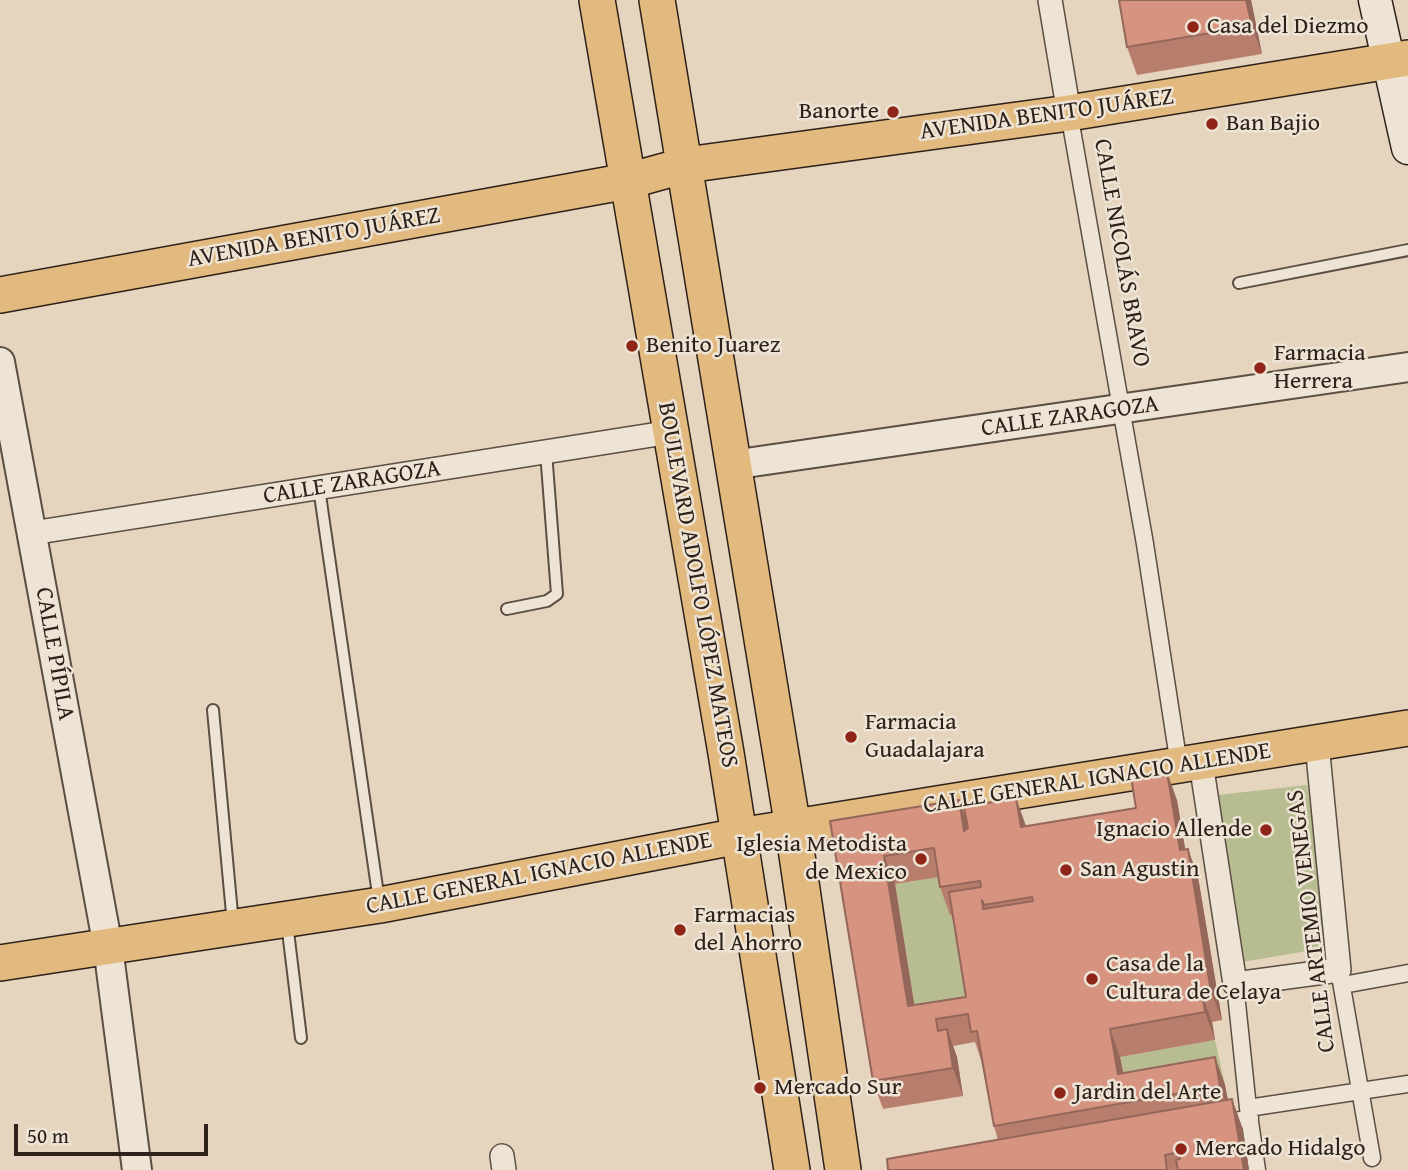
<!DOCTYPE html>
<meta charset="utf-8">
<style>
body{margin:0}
#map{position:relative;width:1408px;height:1170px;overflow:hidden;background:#e5d5be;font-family:"Gentium Book Plus",serif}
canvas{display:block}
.scale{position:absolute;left:14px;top:1124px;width:194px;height:32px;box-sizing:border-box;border:4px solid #2d2119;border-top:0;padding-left:9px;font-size:21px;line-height:24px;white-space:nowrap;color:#2d2119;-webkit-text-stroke:5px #eee4d5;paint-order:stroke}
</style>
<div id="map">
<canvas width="1408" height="1170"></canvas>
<div class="scale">50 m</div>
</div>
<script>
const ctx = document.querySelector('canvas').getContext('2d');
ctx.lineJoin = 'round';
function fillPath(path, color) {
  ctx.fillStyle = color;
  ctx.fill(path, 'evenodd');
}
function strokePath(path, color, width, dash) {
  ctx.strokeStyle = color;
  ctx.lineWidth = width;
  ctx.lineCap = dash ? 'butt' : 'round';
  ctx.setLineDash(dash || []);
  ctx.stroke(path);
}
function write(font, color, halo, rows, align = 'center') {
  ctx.font = font + ' "Gentium Book Plus",serif';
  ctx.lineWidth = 5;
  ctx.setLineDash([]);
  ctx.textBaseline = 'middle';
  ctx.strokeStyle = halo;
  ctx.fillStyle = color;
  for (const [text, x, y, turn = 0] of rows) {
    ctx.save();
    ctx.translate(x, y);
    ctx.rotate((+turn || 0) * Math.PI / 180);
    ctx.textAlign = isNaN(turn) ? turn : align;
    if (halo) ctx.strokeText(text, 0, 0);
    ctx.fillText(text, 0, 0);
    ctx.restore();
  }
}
fillPath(new Path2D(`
 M 1307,785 L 1313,825 L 1325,948 L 1242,962 L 1218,795 Z
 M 944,876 L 950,915 L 958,914 L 976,1025 L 919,1034 L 895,884 Z
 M 1215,1040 L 1225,1085 L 1129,1102 L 1120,1057 Z`), '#b7bd90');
const service = new Path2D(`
 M 1239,283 L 1408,250
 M 319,488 L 379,901
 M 507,609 L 547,601 L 557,594 L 546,452
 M 213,710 L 233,924
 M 287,923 L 301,1038`);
const pedestrian = new Path2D(`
 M 1069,113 L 1145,544 L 1179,765
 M 1339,970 L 1372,1158
 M 1235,984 L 1248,1108 L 1257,1170
 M 1343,985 L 1408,973
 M 1248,1108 L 1408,1084
 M 1219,1124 L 1250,1118`);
const minor = new Path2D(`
 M 1050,0 L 1069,113
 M 32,533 L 671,432
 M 1201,763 L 1235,984 L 1339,970 L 1317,744
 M 502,1156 L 504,1170`);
const tertiary = new Path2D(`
 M 0,362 L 108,947 L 137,1170
 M 732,465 L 1408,367`);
const secondary = new Path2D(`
 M 1375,0 L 1408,148`);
const primary = new Path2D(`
 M 597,0 L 726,753 L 792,1170
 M 657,0 L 793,828 L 843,1170
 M 0,295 L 628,181 L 686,165 L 1069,113 L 1408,58
 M 0,963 L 380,905 L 739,836 L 1408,728`);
strokePath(service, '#5b4e42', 14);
strokePath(pedestrian, '#5b4e42', 19);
strokePath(minor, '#5b4e42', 26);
strokePath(tertiary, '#5b4e42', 32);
strokePath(secondary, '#2d2119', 35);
strokePath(primary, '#2d2119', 38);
strokePath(service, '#eee4d5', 10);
strokePath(pedestrian, '#eee4d5', 16);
strokePath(minor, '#eee4d5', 23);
strokePath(tertiary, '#eee4d5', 28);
strokePath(secondary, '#eee4d5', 32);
strokePath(primary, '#e2ba7f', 35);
fillPath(new Path2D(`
 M 1119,0 L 1251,0 L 1262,54 L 1137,75 L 1127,47 Z
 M 1177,800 L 1185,849 L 1188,849 L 1198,877 L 1222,1020 L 1212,1022 L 1215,1040 L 1120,1057 L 1123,1073 L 1215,1057 L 1225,1085 L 1228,1100 L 1232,1099 L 1242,1127 L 1249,1170 L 888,1170 L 998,1140 L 994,1126 L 981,1060 L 975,1042 L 953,1046 L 957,1057 L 963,1096 L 883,1109 L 873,1081 L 830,821 L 966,819 L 1026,826 L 1136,808 ZM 939,877 L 940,887 L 950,915 L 953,915 L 966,997 L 914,1005 L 895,884 Z`), '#b77e6e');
fillPath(new Path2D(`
 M 1246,0 L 1251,0 L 1262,54 L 1252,26 Z
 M 1167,772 L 1177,800 L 1190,878 L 1180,850 Z
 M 1016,798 L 1026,826 L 1021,827 Z
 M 959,800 L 970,828 L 964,831 Z
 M 1188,849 L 1198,877 L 1222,1020 L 1211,992 Z
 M 884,856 L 895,884 L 919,1034 L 908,1006 Z
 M 1202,994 L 1212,1022 L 1215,1040 L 1205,1012 Z
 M 947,1029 L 957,1057 L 963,1096 L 953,1068 Z
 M 1110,1029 L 1120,1057 L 1129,1102 L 1118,1074 Z
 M 1215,1057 L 1225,1085 L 1230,1114 L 1220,1086 Z
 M 1232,1099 L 1242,1127 L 1249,1170 L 1244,1170 Z`), '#95675a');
const building = new Path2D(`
 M 1119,0 L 1246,0 L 1252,26 L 1127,47 Z
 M 1167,772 L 1180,850 L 1188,849 L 1211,992 L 1202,994 L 1205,1012 L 1110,1029 L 1118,1074 L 1215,1057 L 1220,1086 L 994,1126 L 977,1031 L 971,1032 L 968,1014 L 936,1019 L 938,1031 L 947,1029 L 953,1068 L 873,1081 L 830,821 L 959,800 L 964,831 L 968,828 L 964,807 L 1016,798 L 1021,827 L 1136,808 L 1131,777 ZM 934,848 L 940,887 L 980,881 L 981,887 L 949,892 L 966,997 L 908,1006 L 884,856 ZM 1032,897 L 1033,901 L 983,909 L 982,900 L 984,905 Z
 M 1232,1099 L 1244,1170 L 1178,1170 L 1176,1160 L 1180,1159 L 1179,1152 L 1165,1155 L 1167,1170 L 888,1170 L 887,1159 Z`);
fillPath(building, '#d59380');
strokePath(building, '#95675a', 2);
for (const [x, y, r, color] of [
 [1193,27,7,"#8f2418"],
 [893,112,7,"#8f2418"],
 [1212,124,7,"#8f2418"],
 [632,346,7,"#8f2418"],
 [1260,368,7,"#8f2418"],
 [851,737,7,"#8f2418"],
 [1266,830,7,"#8f2418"],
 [921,859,7,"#8f2418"],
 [1066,870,7,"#8f2418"],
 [680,930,7,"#8f2418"],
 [1092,979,7,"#8f2418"],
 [760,1088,7,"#8f2418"],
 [1060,1093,7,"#8f2418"],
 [1181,1149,7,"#8f2418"]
]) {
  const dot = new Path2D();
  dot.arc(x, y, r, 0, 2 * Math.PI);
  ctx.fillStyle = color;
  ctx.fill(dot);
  strokePath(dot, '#eee4d5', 2.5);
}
write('24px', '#2d2119', '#eee4d5', [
 ["Casa del Diezmo",1207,27],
 ["Banorte",879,112,"right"],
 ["Ban Bajio",1226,124],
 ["Benito Juarez",646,346],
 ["Farmacia",1274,354],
 ["Herrera",1274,382],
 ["Farmacia",865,723],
 ["Guadalajara",865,751],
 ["Ignacio Allende",1252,830,"right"],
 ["Iglesia Metodista",907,845,"right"],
 ["de Mexico",907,873,"right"],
 ["San Agustin",1080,870],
 ["Farmacias",694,916],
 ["del Ahorro",694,944],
 ["Casa de la",1106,965],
 ["Cultura de Celaya",1106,993],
 ["Mercado Sur",774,1088],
 ["Jardin del Arte",1074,1093],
 ["Mercado Hidalgo",1195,1149]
], 'left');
write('24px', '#2d2119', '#eee4d5', [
 ["AVENIDA BENITO JUÁREZ",1047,115,-8],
 ["AVENIDA BENITO JUÁREZ",314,238,-10],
 ["CALLE NICOLÁS BRAVO",1121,253,80],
 ["CALLE ZARAGOZA",1070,417,-8],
 ["CALLE ZARAGOZA",352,483,-9],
 ["BOULEVARD ADOLFO LÓPEZ MATEOS",697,585,80],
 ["CALLE PÍPILA",54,654,80],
 ["CALLE GENERAL IGNACIO ALLENDE",1097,779,-9],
 ["CALLE GENERAL IGNACIO ALLENDE",539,874,-11],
 ["CALLE ARTEMIO VENEGAS",1312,921,-97]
]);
</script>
